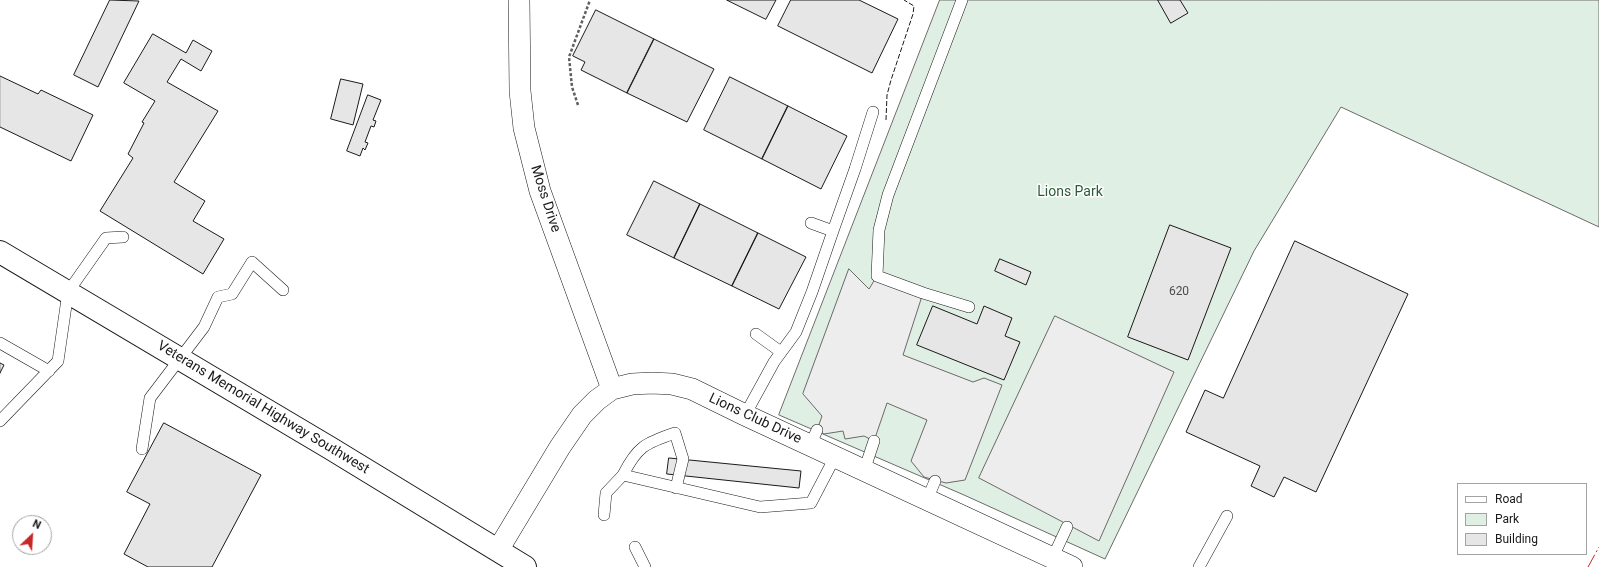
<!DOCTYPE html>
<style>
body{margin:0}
#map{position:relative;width:1599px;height:567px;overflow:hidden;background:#fff;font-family:Roboto,sans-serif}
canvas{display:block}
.legend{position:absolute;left:1457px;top:483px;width:130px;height:72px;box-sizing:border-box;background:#fff;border:1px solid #a3a3a3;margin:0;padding:5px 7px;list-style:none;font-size:12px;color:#1a1a1a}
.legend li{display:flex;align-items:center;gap:8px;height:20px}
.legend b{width:20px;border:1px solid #a3a3a3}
.north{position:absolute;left:12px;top:515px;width:40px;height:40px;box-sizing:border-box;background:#fff;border:1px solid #a3a3a3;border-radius:50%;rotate:25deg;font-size:11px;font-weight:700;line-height:16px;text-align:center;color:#1a1a1a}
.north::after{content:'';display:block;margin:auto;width:14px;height:18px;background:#c62828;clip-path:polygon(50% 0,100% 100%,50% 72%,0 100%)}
</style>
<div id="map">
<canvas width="1599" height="567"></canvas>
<ul class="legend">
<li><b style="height:5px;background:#fff"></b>Road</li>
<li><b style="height:11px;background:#e0efe3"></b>Park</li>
<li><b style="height:11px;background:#e6e6e6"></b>Building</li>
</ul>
<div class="north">N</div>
</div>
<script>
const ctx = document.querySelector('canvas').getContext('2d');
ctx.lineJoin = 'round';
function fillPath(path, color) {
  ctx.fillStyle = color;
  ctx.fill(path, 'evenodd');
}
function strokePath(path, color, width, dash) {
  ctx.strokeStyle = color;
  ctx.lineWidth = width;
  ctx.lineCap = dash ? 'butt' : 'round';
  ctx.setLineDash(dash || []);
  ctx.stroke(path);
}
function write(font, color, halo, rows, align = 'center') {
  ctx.font = font + ' Roboto,sans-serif';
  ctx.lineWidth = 3;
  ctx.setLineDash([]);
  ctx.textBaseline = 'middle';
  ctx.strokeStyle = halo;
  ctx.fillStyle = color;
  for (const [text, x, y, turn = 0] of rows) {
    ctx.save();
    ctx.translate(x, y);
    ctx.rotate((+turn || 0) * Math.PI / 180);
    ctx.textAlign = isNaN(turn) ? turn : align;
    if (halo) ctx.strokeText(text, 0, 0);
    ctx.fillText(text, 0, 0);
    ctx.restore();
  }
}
const green = new Path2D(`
 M 940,0 L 1599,0 L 1599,227 L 1341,107 L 1254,251 L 1105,559 L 964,495 L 779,415 Z`);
fillPath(green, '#e0efe3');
strokePath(green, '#6a6a6a', 1);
const parking = new Path2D(`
 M 849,269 L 869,289 L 877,276 L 923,293 L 903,355 L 973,382 L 984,378 L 1002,385 L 965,480 L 946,483 L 924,477 L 911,461 L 927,420 L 887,403 L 874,441 L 864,436 L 845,439 L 843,431 L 824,434 L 817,430 L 822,416 L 803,394 Z
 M 1055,316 L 1174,372 L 1099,541 L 979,478 Z`);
fillPath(parking, '#ededed');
strokePath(parking, '#6a6a6a', 1);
const building = new Path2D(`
 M 110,0 L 139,1 L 98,87 L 74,75 Z
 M 727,0 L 776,0 L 766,19 Z
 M 791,0 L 859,0 L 898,19 L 872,73 L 778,26 Z
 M 1158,0 L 1180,0 L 1188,13 L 1171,23 Z
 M 596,10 L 654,39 L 627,93 L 581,70 L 585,62 L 573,56 Z
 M 153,34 L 186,53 L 193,40 L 212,51 L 201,71 L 181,59 L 167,82 L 218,111 L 174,182 L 205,201 L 193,221 L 224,239 L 203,274 L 100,211 L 133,158 L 128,154 L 144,123 L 142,122 L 155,101 L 124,83 Z
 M 654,39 L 714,69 L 687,122 L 627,93 Z
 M 0,76 L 38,94 L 41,90 L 93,115 L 71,161 L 0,127 Z
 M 730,77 L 788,106 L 762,159 L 704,130 Z
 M 341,79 L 363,84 L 353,125 L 331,119 Z
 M 368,95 L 381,100 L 373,120 L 376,121 L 374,127 L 371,126 L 365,142 L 368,143 L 365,150 L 363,148 L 360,156 L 347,151 Z
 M 788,106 L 847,136 L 821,189 L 762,159 Z
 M 654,181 L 700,204 L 674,258 L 627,235 Z
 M 700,204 L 758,233 L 732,286 L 674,258 Z
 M 1170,225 L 1231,248 L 1188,360 L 1128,337 Z
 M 758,233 L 806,257 L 779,309 L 732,286 Z
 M 1295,241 L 1408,294 L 1316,492 L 1284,477 L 1274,497 L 1251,486 L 1260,466 L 1186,432 L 1205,390 L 1223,398 Z
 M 1000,259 L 1031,272 L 1026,285 L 995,271 Z
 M 933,306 L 977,324 L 984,306 L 1012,318 L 1005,336 L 1020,342 L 1004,380 L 917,345 Z
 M 0,363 L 4,365 L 0,373 Z
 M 164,423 L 261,475 L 212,567 L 148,567 L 124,554 L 150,504 L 127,492 Z
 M 669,458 L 801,471 L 799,488 L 667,474 Z`);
fillPath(building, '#e6e6e6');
strokePath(building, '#1a1a1a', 1);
const lane = new Path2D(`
 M 962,0 L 888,195 L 879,230 L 877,276 L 923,293 L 969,307
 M 811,223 L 833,231 L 855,169 L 873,112
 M 756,334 L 781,352
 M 0,343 L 49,371
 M 745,415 L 774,362 L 796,332 L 812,292 L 833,231
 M 0,421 L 58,361 L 68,292 L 106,238 L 123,237
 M 810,446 L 817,430
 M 142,449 L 150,398 L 204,327 L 218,297 L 232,294 L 252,262 L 283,290
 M 864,471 L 874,441
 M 623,475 C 637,447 645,443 675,433 L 683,459 L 676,488
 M 927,500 L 935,481
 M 604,515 L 606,493 L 623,475 L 760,507 L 811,503 L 835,457
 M 635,547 L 645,567
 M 1053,557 L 1067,527
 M 1199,567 L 1227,516`);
const street = new Path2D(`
 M 519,0 L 520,91 L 524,128 L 540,191 L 612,389
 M 498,550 L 560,447 L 582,415 L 597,400 L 612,389 L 632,384 L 652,383 L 672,384 L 692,389 L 745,415 L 1072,567`);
const primary = new Path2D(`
 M 0,252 L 330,448 L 525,567`);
strokePath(lane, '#1a1a1a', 12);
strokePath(street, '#1a1a1a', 22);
strokePath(primary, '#1a1a1a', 24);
strokePath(new Path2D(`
 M 578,105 L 572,87 L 569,57 L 590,0`), '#5f5f5f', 2.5, [3, 2]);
strokePath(lane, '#fff', 11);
strokePath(street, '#fff', 21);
strokePath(primary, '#fff', 22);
strokePath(new Path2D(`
 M 886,120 L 887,95 L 891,80 L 913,14 L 914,6 L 904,0`), '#1a1a1a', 1, [5, 2]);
strokePath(new Path2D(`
 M 1588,567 L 1599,547`), '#c62828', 1, [14, 3, 2, 3]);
write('12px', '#4d4d4d', null, [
 ["620",1179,292]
]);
write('14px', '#2b5a34', '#fff', [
 ["Lions Park",1070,192]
]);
write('14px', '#1a1a1a', '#fff', [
 ["Moss Drive",545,199,72],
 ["Veterans Memorial Highway Southwest",263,408,31],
 ["Lions Club Drive",755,419,25]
]);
</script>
